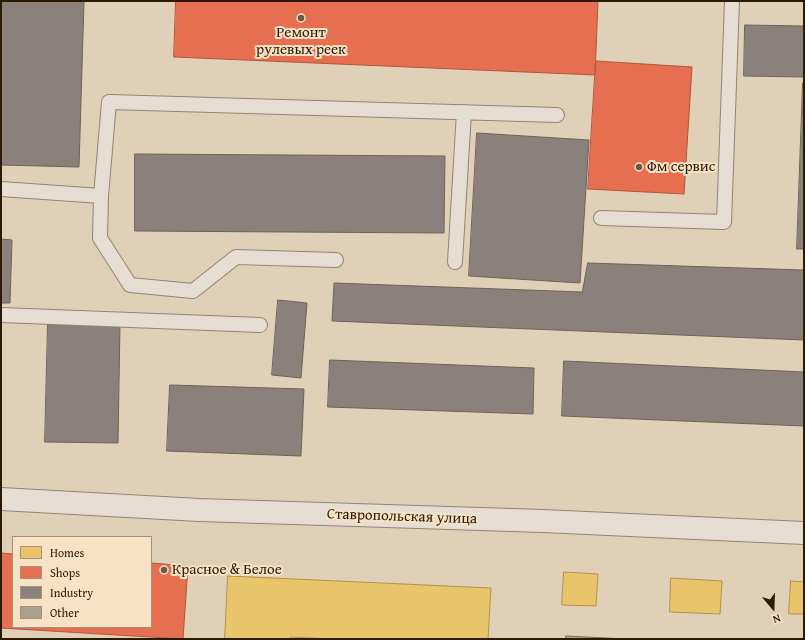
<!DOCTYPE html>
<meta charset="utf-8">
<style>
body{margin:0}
#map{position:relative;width:805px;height:640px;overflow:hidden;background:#e1d0b8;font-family:"Gentium Book Plus",serif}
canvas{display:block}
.frame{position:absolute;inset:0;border:2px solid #2c1a02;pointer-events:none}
.legend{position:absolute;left:12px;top:536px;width:140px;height:92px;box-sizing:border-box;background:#f7e2c6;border:1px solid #a69278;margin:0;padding:5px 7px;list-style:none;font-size:12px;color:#2c1a02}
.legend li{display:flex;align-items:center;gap:8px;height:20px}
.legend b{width:20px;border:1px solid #a69278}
.north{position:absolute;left:753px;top:588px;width:40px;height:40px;-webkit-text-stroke:3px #f7e2c6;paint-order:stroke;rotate:161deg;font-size:11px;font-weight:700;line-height:16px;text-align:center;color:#2c1a02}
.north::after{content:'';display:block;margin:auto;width:14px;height:18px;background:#2c1a02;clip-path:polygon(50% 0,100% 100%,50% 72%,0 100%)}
</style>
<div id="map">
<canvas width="805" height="640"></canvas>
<div class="frame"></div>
<ul class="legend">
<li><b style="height:11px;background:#e9c46a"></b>Homes</li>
<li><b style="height:11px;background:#e76f51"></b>Shops</li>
<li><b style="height:11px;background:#8a817c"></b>Industry</li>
<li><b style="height:11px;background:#ac9f8e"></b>Other</li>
</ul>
<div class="north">N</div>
</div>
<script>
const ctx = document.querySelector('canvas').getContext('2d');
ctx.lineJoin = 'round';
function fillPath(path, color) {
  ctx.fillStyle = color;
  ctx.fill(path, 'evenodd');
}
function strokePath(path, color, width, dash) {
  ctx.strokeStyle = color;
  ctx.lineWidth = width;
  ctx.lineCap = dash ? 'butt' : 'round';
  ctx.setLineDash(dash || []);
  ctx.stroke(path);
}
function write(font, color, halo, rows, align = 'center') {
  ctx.font = font + ' "Gentium Book Plus",serif';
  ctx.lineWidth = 4;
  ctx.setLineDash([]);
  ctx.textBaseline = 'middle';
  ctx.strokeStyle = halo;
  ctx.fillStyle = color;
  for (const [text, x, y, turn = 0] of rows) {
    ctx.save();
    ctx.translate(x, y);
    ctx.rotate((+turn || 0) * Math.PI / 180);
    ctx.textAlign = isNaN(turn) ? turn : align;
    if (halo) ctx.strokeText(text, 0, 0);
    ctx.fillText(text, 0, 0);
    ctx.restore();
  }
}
const homes = new Path2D(`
 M 564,572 L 598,574 L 596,606 L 562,605 Z
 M 228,576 L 491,588 L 488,639 L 331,639 L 290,637 L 290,639 L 225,639 Z
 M 671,578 L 722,581 L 720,614 L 670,612 Z
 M 791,581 L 804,582 L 804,614 L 789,614 Z`);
fillPath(homes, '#e9c46a');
strokePath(homes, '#b0914b', 1);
const shops = new Path2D(`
 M 176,1 L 598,1 L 595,75 L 174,57 Z
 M 596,61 L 692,67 L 684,194 L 588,189 Z
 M 1,553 L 13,554 L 13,627 L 151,627 L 151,563 L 188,566 L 183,639 L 1,628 Z`);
fillPath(shops, '#e76f51');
strokePath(shops, '#af5639', 1);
const industry = new Path2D(`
 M 1,1 L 84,1 L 79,167 L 1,165 Z
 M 745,25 L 804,26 L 804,77 L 744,76 Z
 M 803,83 L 804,83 L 804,249 L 797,249 Z
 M 477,133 L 589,140 L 580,283 L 469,276 Z
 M 135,154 L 445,156 L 444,233 L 135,231 Z
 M 1,239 L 12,240 L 10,303 L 1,303 Z
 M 588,263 L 804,270 L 804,340 L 332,321 L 334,283 L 582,292 Z
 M 278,300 L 307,303 L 301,378 L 272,375 Z
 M 48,322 L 120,323 L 118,443 L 45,442 Z
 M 330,360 L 534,368 L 533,414 L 328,407 Z
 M 564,361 L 804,372 L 804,426 L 562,416 Z
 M 170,385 L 304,389 L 301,456 L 167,451 Z`);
fillPath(industry, '#8a817c');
strokePath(industry, '#6e6257', 1);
const building = new Path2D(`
 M 566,636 L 626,639 L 566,639 Z`);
fillPath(building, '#ac9f8e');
strokePath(building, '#766b5c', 1);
const service = new Path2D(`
 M 1,189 L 101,196 L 109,102 L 557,115
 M 101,196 L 100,238 L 130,285 L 193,291 L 236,257 L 336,260
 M 601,218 L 724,222 L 732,1
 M 455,262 L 464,112
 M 1,315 L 260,325`);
const minor = new Path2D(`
 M 1,499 L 199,510 L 543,521 L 804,533`);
strokePath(service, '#908474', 16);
strokePath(minor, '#908474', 24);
strokePath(service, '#e6ded2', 14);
strokePath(minor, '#e6ded2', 22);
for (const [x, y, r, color] of [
 [301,18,4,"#6b5a42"],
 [639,167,4,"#6b5a42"],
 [164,570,4,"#6b5a42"]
]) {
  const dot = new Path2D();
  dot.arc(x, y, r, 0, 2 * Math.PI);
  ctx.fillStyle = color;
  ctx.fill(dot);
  strokePath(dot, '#f7e2c6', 1.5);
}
write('15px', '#2c1a02', '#f7e2c6', [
 ["Ремонт",301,33,"center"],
 ["рулевых реек",301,50,"center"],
 ["Фм сервис",647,167],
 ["Красное & Белое",172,570]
], 'left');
write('15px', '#2c1a02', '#f7e2c6', [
 ["Ставропольская улица",402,517,2]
]);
</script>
